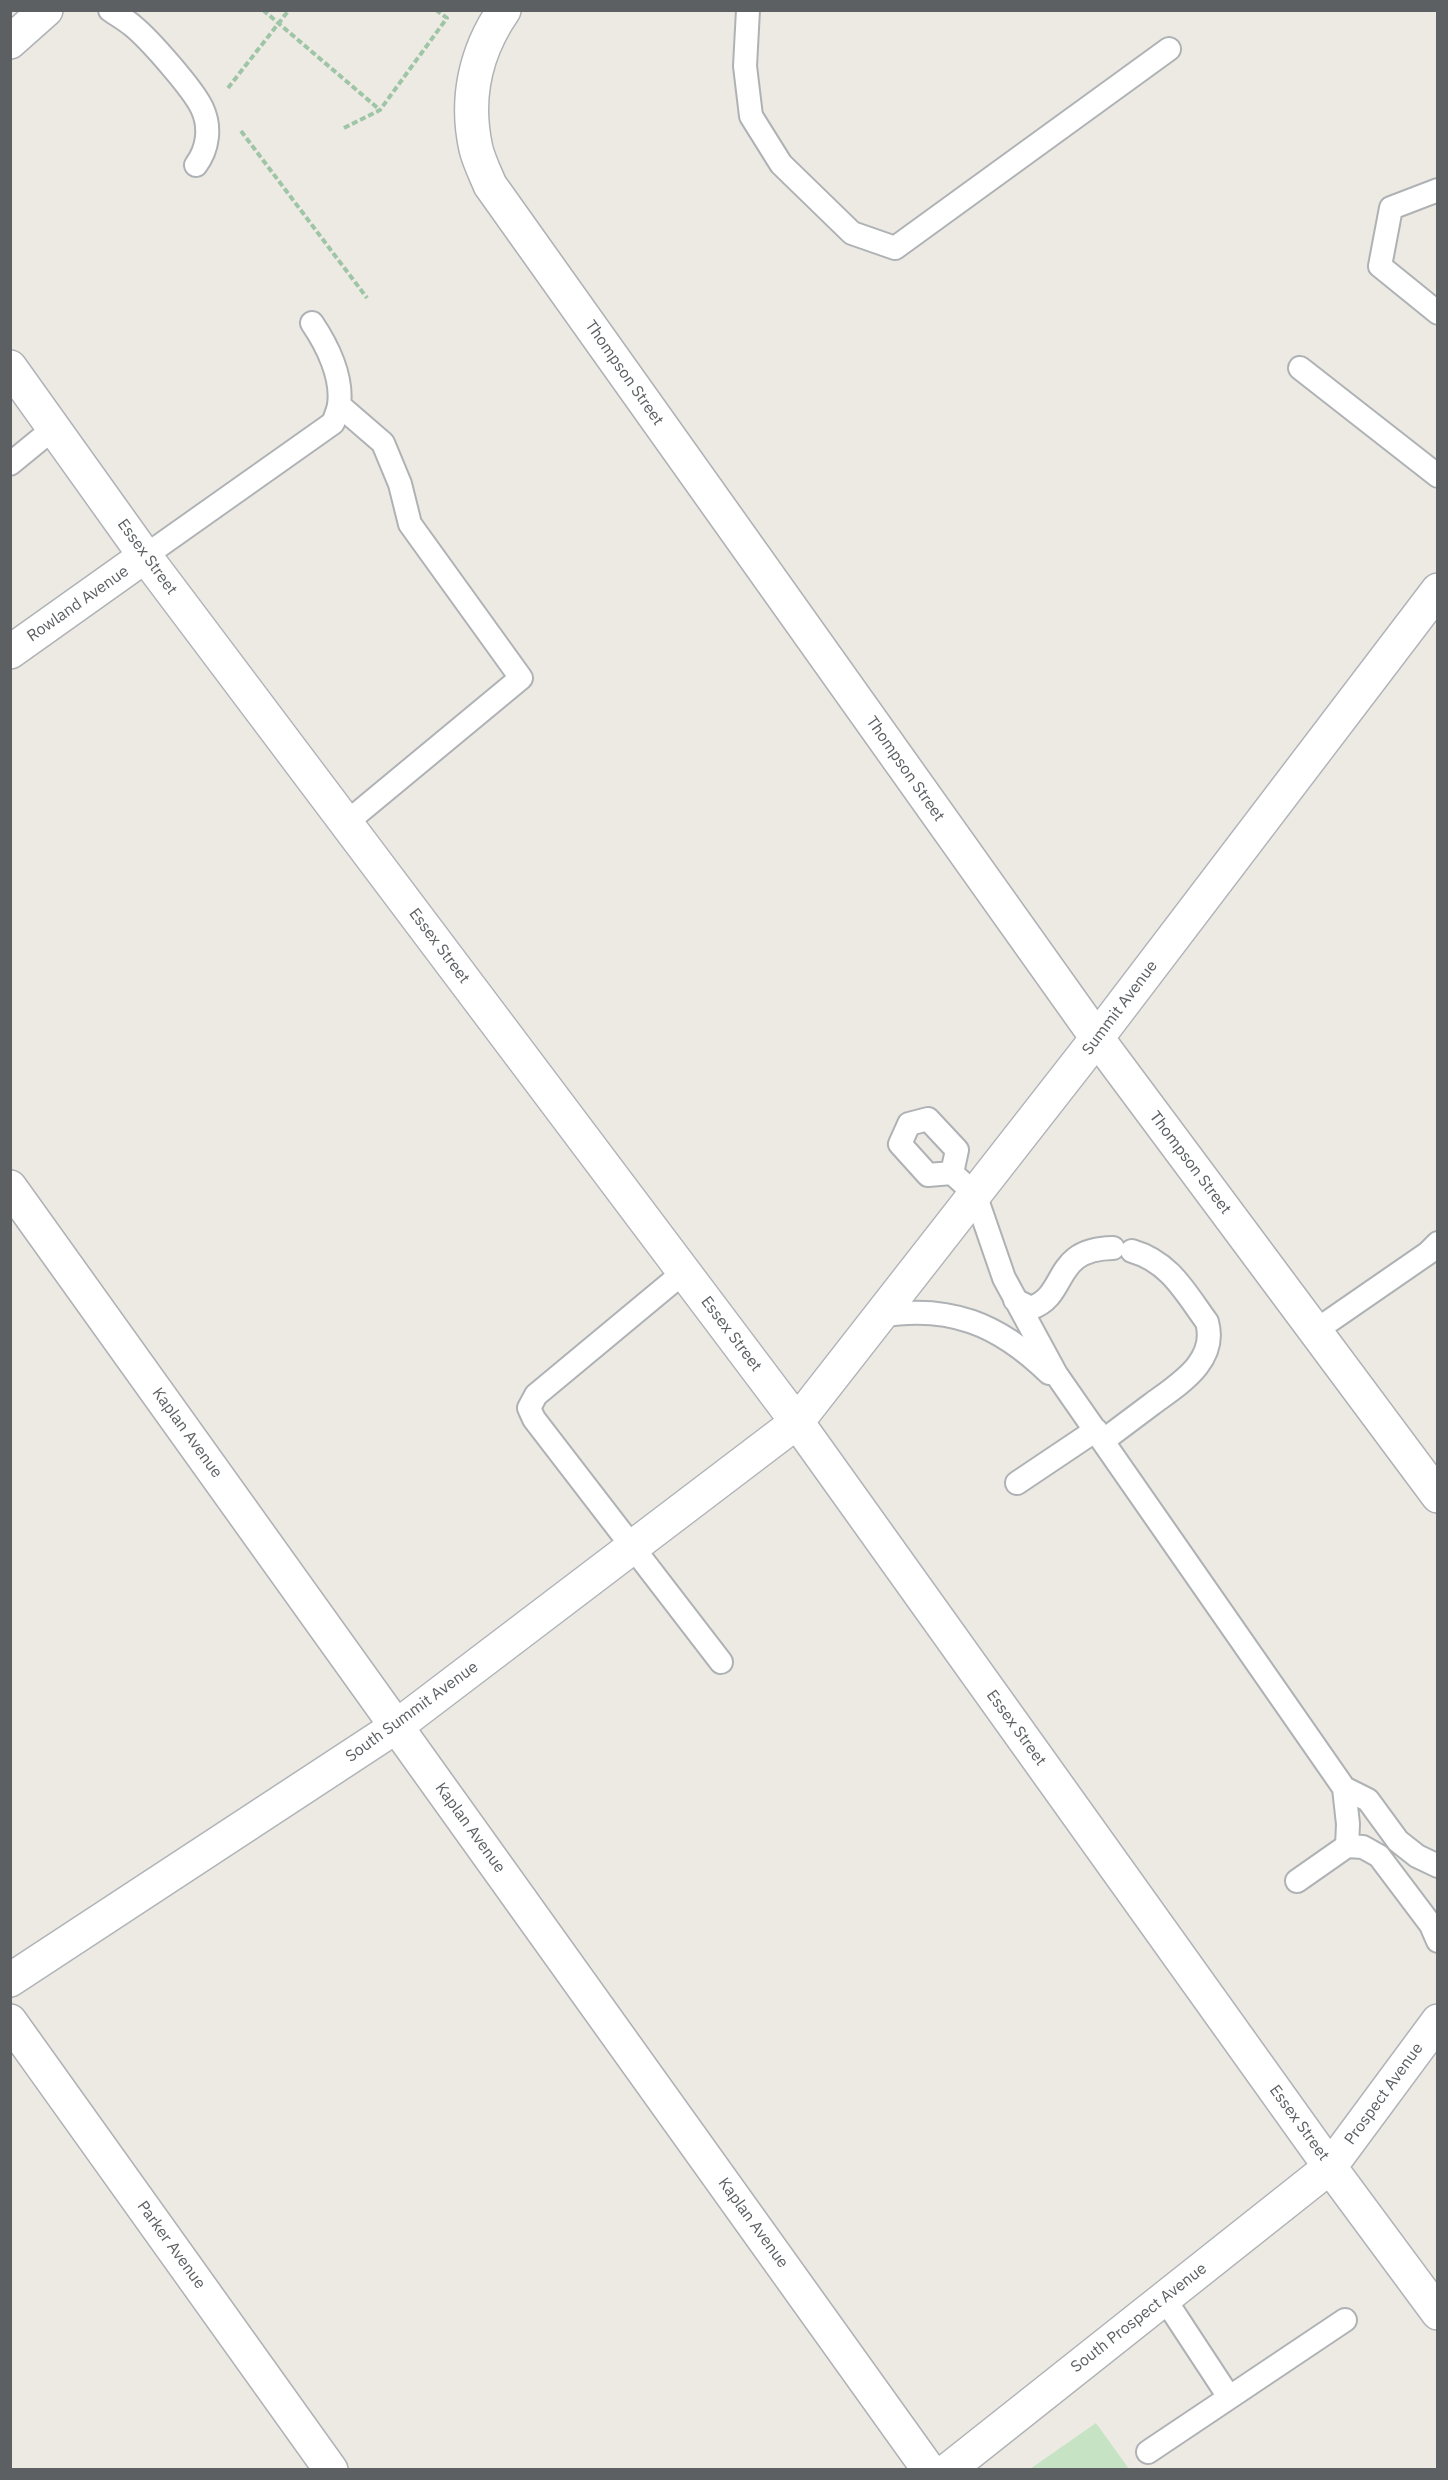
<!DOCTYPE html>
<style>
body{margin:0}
#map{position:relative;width:1448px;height:2480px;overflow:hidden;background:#edeae4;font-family:"IBM Plex Sans",sans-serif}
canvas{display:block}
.frame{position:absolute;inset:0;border:12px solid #5c6063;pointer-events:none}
</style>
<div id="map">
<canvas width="1448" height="2480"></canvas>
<div class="frame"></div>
</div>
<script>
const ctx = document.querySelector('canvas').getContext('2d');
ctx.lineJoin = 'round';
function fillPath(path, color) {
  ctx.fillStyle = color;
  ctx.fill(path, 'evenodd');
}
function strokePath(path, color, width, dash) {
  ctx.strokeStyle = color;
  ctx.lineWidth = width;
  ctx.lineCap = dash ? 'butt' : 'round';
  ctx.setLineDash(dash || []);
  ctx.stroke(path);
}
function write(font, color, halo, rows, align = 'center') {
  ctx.font = font + ' "IBM Plex Sans",sans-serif';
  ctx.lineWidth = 5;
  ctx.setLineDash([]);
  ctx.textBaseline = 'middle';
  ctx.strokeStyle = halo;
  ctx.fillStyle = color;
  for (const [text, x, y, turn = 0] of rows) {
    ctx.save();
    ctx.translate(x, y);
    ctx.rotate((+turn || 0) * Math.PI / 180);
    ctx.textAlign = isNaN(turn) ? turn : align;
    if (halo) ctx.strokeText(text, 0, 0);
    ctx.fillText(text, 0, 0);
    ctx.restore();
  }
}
fillPath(new Path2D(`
 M 1096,2423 L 1129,2469 L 1030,2469 Z`), '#c6e3c3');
const lane = new Path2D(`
 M 110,10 C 117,15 126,20 133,26 C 150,40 193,89 202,108 C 211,127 208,149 196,165
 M 748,10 L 745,66 L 751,116 L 781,164 L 852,233 L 895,248 L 1169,49
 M 1438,190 L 1391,208 L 1380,266 L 1438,313
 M 1300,368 L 1438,476
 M 339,405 L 383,443 L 400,484 L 410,524 L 521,678 L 346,823
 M 10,464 L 54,428
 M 145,556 L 333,423 C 335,418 338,411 339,405 C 343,377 327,345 312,323
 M 909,1124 L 900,1144 L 928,1175 L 952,1173 L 975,1194 L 1004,1278 L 1056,1374 L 1344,1788 L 1368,1800 L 1398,1841 L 1417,1856 L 1438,1866
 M 909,1124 L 928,1119 L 957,1150 L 952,1173
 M 684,1272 L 536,1395 L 529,1408 L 534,1419 L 721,1662
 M 1015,1300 L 1031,1308 C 1069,1295 1051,1249 1113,1248
 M 880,1316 C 949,1304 999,1324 1049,1373
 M 1315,1331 L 1428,1253 L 1438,1243
 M 1104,1440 C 1120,1428 1136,1416 1152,1404 C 1179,1384 1218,1361 1207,1322 C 1185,1292 1170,1262 1132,1251
 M 1017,1483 L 1096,1430
 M 1344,1788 L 1348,1824 L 1347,1846
 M 1297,1881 L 1347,1846 L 1363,1847 L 1379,1856 L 1431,1925 L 1438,1941
 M 1164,2298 L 1229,2397
 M 1148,2452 L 1345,2320`);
const street = new Path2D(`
 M 504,10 C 475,52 465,100 476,149 C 479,161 485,173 490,185 L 1097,1038 L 1438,1496
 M 10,42 L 46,10
 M 10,652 L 145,556
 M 10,1187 L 929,2470
 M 10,2021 L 331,2470
 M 948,2470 L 1330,2167`);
const secondary = new Path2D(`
 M 10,367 L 145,556 L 797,1422 L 1330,2167 L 1438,2313
 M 10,1980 L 397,1726 L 797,1422 L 1097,1038 L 1438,590
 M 1330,2167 L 1438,2021`);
strokePath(lane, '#afb2b5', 26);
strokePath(street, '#afb2b5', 36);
strokePath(secondary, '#b0b4b8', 36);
strokePath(new Path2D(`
 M 263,10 L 380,110
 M 228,88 L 289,10
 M 344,128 L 380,110 L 447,18 L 436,10
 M 241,131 L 367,298`), '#9ec5a5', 4, [6, 3]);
strokePath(lane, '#fff', 22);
strokePath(street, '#fff', 33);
strokePath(secondary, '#fff', 33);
write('16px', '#5c6063', '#fff', [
 ["Thompson Street",624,373,55],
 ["Essex Street",147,557,54],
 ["Rowland Avenue",78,604,-35],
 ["Thompson Street",905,769,55],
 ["Essex Street",439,946,53],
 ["Summit Avenue",1120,1008,-53],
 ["Thompson Street",1190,1163,53],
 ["Essex Street",731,1334,53],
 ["Kaplan Avenue",187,1433,54],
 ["South Summit Avenue",412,1712,-36],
 ["Essex Street",1016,1728,54],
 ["Kaplan Avenue",470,1828,54],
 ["Prospect Avenue",1384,2094,-54],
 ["Essex Street",1299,2123,54],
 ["Kaplan Avenue",753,2223,54],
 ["Parker Avenue",171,2245,54],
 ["South Prospect Avenue",1139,2318,-38]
]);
</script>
